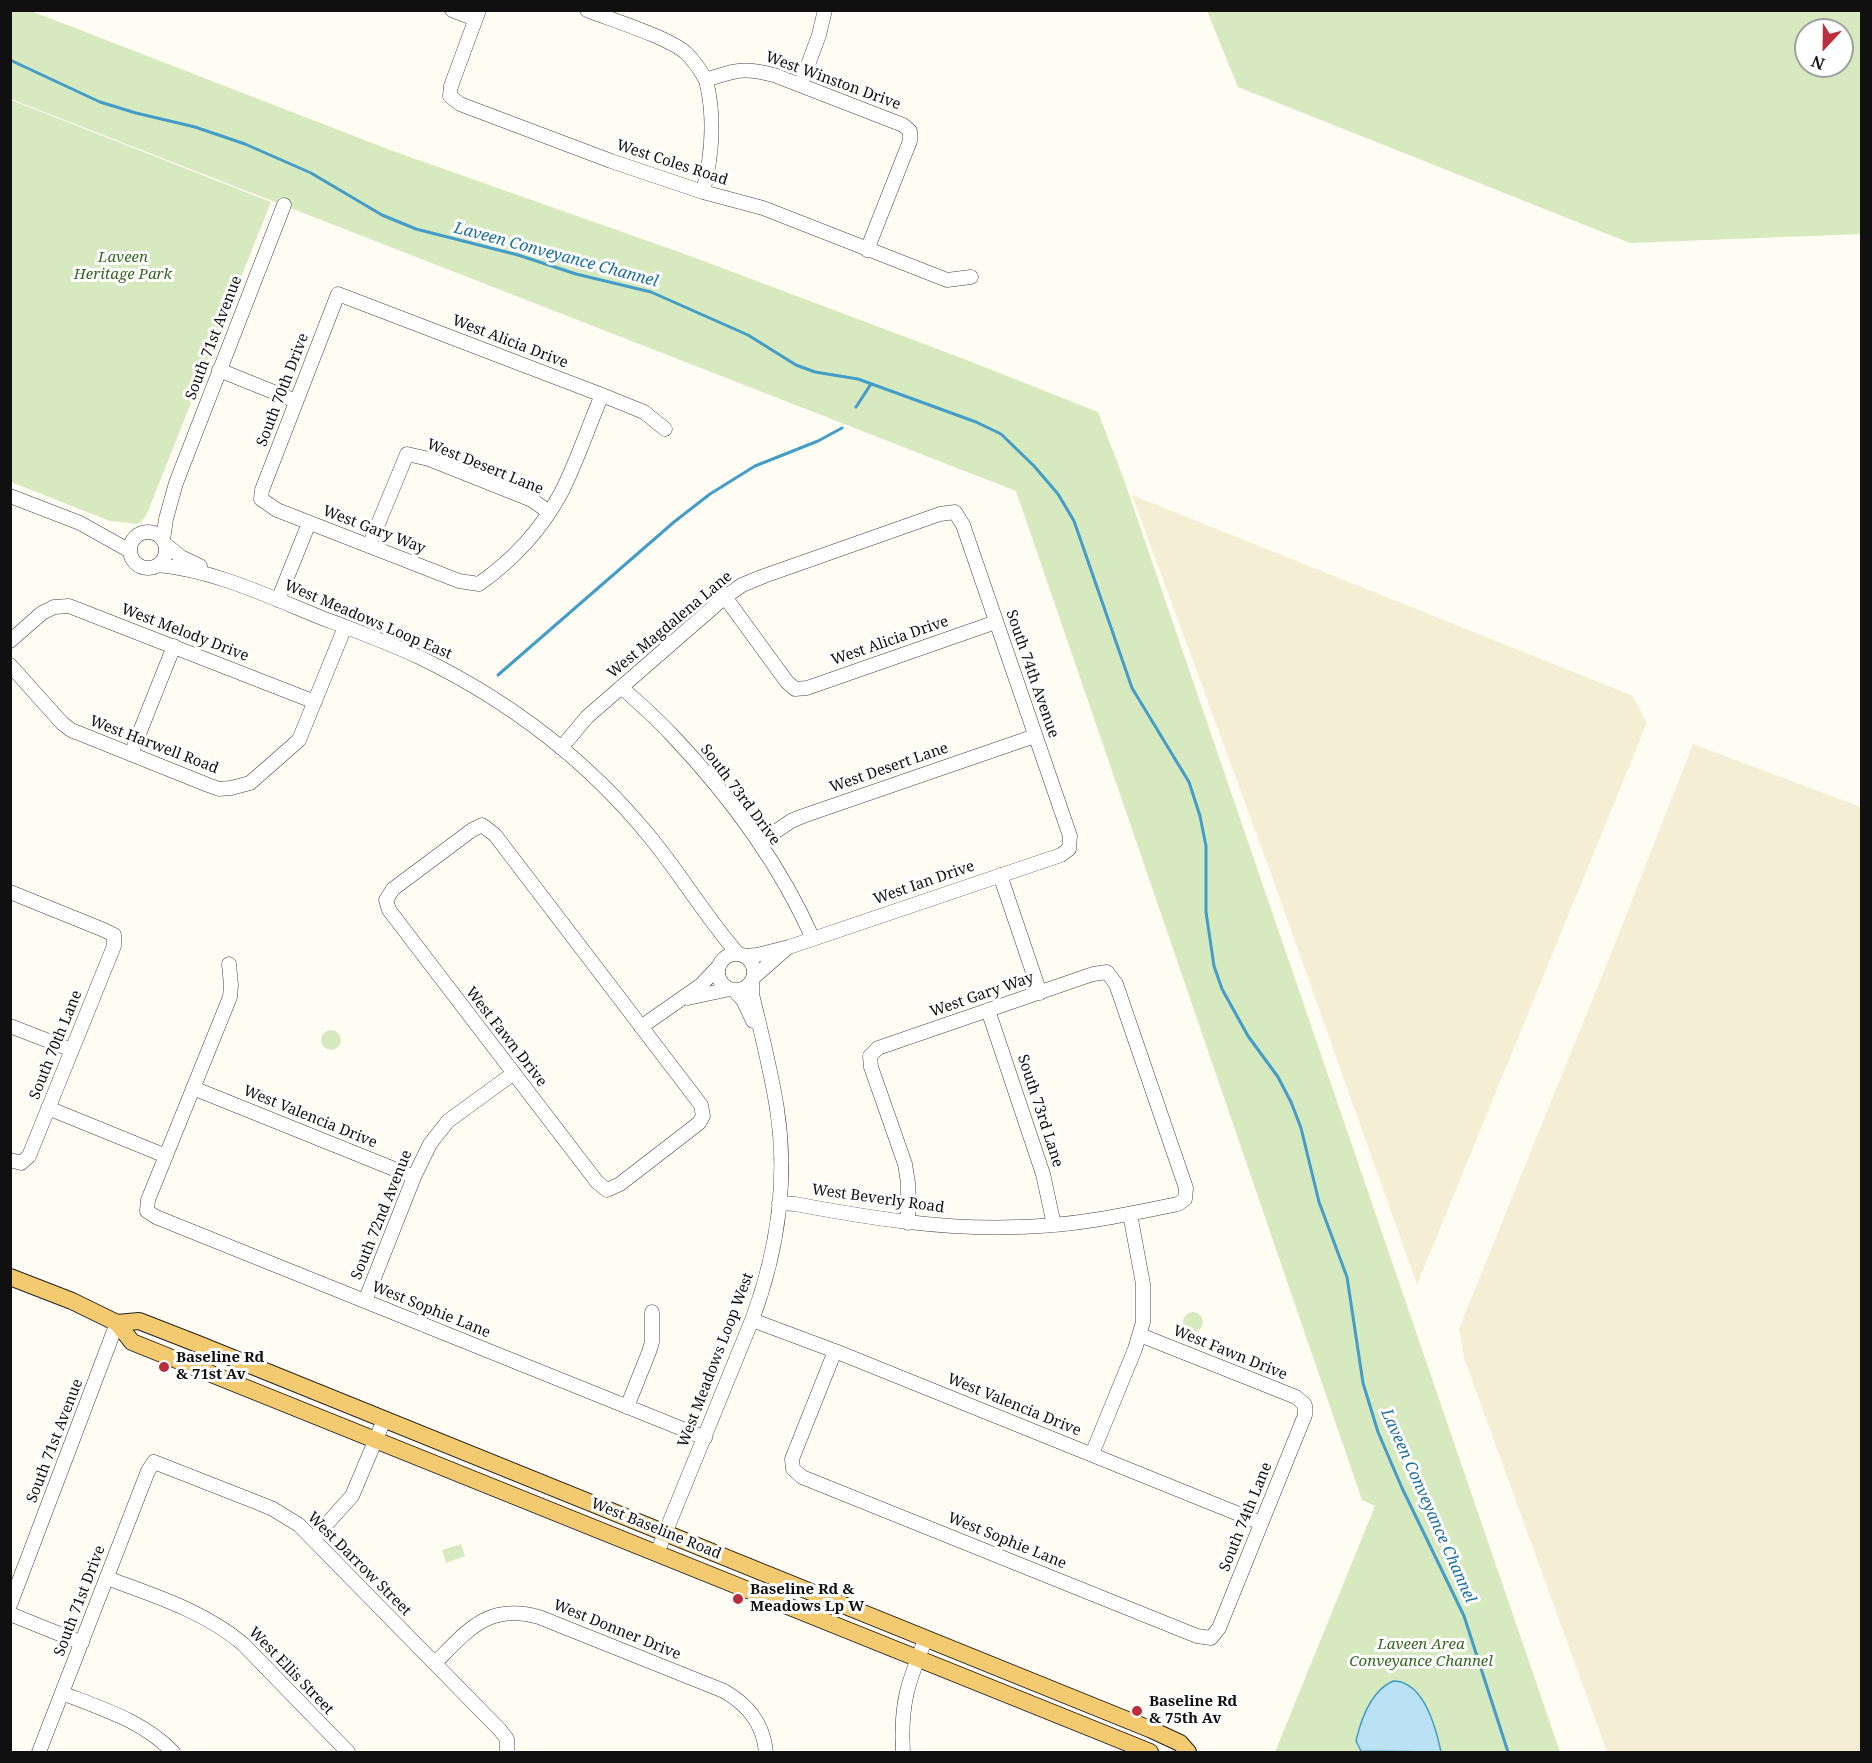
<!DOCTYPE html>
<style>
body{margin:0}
#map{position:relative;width:1872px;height:1763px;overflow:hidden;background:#fffcf4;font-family:"Noto Serif",serif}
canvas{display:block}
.frame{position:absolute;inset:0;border:12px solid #101010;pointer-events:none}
.north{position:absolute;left:1794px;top:18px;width:60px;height:60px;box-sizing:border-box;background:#fff;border:2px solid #9f9f9f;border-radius:50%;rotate:202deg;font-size:16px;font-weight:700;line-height:24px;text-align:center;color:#101010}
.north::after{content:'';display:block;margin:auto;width:21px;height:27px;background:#bc2d3d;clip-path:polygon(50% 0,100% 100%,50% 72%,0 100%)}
</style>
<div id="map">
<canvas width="1872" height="1763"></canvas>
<div class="frame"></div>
<div class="north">N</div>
</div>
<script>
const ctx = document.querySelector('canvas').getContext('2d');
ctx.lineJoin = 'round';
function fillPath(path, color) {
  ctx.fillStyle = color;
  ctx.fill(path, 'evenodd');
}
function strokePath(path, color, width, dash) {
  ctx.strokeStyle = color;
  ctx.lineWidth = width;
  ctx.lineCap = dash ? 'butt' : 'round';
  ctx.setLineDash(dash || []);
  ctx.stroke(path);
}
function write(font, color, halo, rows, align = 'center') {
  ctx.font = font + ' "Noto Serif",serif';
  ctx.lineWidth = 6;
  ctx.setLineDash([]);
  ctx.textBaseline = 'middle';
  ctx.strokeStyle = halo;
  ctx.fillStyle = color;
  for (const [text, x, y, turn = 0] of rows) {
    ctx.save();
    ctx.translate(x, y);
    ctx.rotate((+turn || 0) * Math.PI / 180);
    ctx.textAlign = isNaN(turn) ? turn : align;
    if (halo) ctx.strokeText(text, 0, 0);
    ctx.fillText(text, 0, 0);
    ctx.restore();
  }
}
fillPath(new Path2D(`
 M 1132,495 L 1633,696 L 1647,723 L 1417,1285 L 1270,871 Z
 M 1693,744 L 1861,807 L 1861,1752 L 1607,1752 L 1464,1358 L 1459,1328 L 1608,961 Z`), '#f4efd4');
fillPath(new Path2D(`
 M 10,11 L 31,11 L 390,150 L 693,257 L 964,359 L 1098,412 L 1123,477 L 1560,1752 L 1275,1752 L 1375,1506 L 1362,1500 L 1016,491 L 11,99 Z
 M 1207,11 L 1861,11 L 1861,234 L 1630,243 L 1238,87 ZM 1806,30 L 1842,30 L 1842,66 L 1806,66 Z
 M 11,100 L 271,202 L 146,516 L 138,524 L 110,521 L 11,482 Z
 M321 1040a10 10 0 1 1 20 0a10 10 0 1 1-20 0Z
 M1183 1322a10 10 0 1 1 20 0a10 10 0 1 1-20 0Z
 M 461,1544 L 465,1556 L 446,1563 L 442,1550 Z`), '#d7e9be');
const water = new Path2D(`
 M 1393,1681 C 1424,1681 1436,1728 1441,1752 L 1361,1751 L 1356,1741 C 1361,1719 1371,1691 1393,1681 Z`);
fillPath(water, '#bbe2f4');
strokePath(water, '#449cc9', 1.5);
strokePath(new Path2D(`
 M 10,60 L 100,102 L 136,113 L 195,127 L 245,144 L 311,173 L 382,215 L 416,229 L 518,255 L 576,274 L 651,292 L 748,335 L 796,365 L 815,372 L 858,379 L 976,422 L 1001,434 L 1034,466 L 1058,494 L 1074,521 L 1132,688 L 1189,782 L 1200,816 L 1206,846 L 1206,912 L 1214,966 L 1222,989 L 1248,1036 L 1278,1077 L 1291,1102 L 1301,1128 L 1319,1202 L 1347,1277 L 1363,1383 L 1378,1432 L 1402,1488 L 1464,1616 L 1508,1752
 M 856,407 L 871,384
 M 498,675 L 674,522 L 710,494 L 755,466 L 818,441 L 842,428`), '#449cc9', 3);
const minor = new Path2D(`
 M 452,10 L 475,19
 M 479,10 L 451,86 L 450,96 L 460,104 L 611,161 L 703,192 L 763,208 L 947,280 L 971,277
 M 587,10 C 612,20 668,37 686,53 C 695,61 700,70 706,80 C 735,70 744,67 774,75 L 903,125 L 910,131 L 910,141 L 867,250
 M 801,84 L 819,35 L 825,10
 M 703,192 C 712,156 715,116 706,80
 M 219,370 L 296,401
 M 602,395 C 588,427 577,462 561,493 C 541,530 513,560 479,584 L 459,581 L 277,510 L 261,499 L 262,490 L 338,294 L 602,395 L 644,412 L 665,429
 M 10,496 L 80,523 L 130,551
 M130 550a18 18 0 1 1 36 0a18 18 0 1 1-36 0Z
 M 163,540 L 166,519 L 176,483 L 284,205
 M 165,544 L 181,557 L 200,566
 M 369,546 L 407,454 L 429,459 L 532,500 L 549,512
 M 158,565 C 214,570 270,597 322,618 C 354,630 387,642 419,657 C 508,700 588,761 650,837 C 681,875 706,917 738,954
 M 725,597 L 787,682 L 795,689 L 807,688 L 996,622
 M 278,600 L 309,523
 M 10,641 L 42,613 L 54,607 L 69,606 L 315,702
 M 10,665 L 62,723 L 71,730 L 208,785 L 219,789 L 231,788 L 250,783 L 299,740 L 345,627
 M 621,687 C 638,702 656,718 671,734 C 728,794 780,864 813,939
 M 561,748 L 587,717 L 725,597 L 742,585 L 764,576 L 940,514 L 955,512 L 963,525 L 1070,836 L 1069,849 L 1061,855 L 789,947 L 757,955 L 744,956
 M 131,754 L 174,646
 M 482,825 L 495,835 L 701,1105 L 703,1116 L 699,1123 L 620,1184 L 607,1190 L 597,1182 L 389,910 L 386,900 L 393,889 L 472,830 Z
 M 759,843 L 791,821 L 803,816 L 1035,736
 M 1000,875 L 1040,993
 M 10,892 L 104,930 L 114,935 L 114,946 L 29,1156 L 21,1163 L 10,1160
 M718 972a18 18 0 1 1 36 0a18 18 0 1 1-36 0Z
 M 229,964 L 231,985 L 230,997 L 148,1200 L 147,1211 L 156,1217 L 705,1438
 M 754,977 L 787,948
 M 734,990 L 743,1000 L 753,1021
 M 688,998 L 730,989
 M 988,1010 L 1043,1174 L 1054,1225
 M 10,1026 L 72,1050
 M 641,1027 L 701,985 L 719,966
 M 193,1088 L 414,1177
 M 48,1108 L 166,1156
 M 779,1203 L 795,1204 C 870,1218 943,1230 1019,1227 C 1073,1226 1125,1215 1178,1204 L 1185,1199 L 1186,1188 L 1116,984 L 1107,972 L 1093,974 L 878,1048 L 870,1056 L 871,1067 L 905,1164 L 908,1183 L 908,1223
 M 365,1301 L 414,1177 L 430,1144 L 448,1121 L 514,1073
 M 752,1320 L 835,1351 L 1261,1523
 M 835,1351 L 792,1459 L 793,1469 L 802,1477 L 1197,1636 L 1211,1638 L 1219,1628 L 1305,1415 L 1305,1405 L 1296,1397 L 1140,1335
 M 627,1407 L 649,1352 L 652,1342 L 652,1312
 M 1092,1454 L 1135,1349 L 1143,1322 L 1143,1284 L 1130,1214
 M 314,1538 L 352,1496 L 384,1420
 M 657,1553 L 752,1320 C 777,1253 788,1180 777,1109 C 771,1070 761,1032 752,994 L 752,980
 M 107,1578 C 155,1596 204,1611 243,1644 L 348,1752
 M 10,1605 L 117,1323
 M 10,1614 L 82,1643
 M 435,1663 C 468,1630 488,1603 539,1617 L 724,1691 C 748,1705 763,1723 766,1752
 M 62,1693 C 103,1709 143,1721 173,1752
 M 39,1752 L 148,1471 L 154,1462 L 256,1502 L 273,1509 L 299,1525 L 500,1730 L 507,1739 L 507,1752
 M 903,1752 C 900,1704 908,1682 926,1638`);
const major = new Path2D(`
 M 10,1277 L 72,1301 L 117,1323 L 132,1342 L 1150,1752
 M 117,1323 L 139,1321 L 198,1344 L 1152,1730 L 1180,1743 L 1188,1752`);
strokePath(minor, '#434343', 15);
strokePath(major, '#212121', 18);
strokePath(minor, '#fff', 14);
strokePath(major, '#f3ca70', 16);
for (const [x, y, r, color] of [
 [164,1367,6,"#bc2d3d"],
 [738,1599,6,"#bc2d3d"],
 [1137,1711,6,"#bc2d3d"]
]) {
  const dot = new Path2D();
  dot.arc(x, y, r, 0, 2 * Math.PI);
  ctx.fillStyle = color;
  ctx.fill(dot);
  strokePath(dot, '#fff', 2);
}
write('15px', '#101010', '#fff', [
 ["West Winston Drive",833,81,20],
 ["West Coles Road",672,163,18],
 ["South 71st Avenue",214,338,-69],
 ["West Alicia Drive",510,342,21],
 ["South 70th Drive",283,390,-69],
 ["West Desert Lane",485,467,22],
 ["West Gary Way",374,530,21],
 ["West Meadows Loop East",368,620,23],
 ["West Magdalena Lane",670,625,-40],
 ["West Melody Drive",185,633,21],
 ["West Alicia Drive",890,641,-19],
 ["South 74th Avenue",1032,674,71],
 ["West Harwell Road",154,745,21],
 ["West Desert Lane",889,768,-19],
 ["South 73rd Drive",740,795,53],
 ["West Ian Drive",924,883,-19],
 ["West Gary Way",982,995,-19],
 ["West Fawn Drive",506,1037,52],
 ["South 70th Lane",56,1045,-68],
 ["South 73rd Lane",1040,1111,72],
 ["West Valencia Drive",310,1117,22],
 ["West Beverly Road",878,1199,8],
 ["South 72nd Avenue",382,1215,-68],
 ["West Sophie Lane",431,1310,22],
 ["West Fawn Drive",1230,1353,22],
 ["West Meadows Loop West",716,1360,-69],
 ["West Valencia Drive",1014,1405,22],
 ["South 71st Avenue",55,1441,-69],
 ["South 74th Lane",1246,1517,-68],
 ["West Baseline Road",656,1529,22],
 ["West Sophie Lane",1007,1541,22],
 ["West Darrow Street",359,1564,45],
 ["South 71st Drive",80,1601,-69],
 ["West Donner Drive",617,1630,22],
 ["West Ellis Street",291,1671,46]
]);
write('italic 15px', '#356722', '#fff', [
 ["Laveen",123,258],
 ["Heritage Park",123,275],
 ["Laveen Area",1421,1645],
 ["Conveyance Channel",1421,1662]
]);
write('bold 15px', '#101010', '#fff', [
 ["Baseline Rd",176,1358],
 ["& 71st Av",176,1375],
 ["Baseline Rd &",750,1590],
 ["Meadows Lp W",750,1607],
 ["Baseline Rd",1149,1702],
 ["& 75th Av",1149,1719]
], 'left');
write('italic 16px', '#1d6f9f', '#fff', [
 ["Laveen Conveyance Channel",556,255,15],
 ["Laveen Conveyance Channel",1428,1506,66]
]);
</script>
